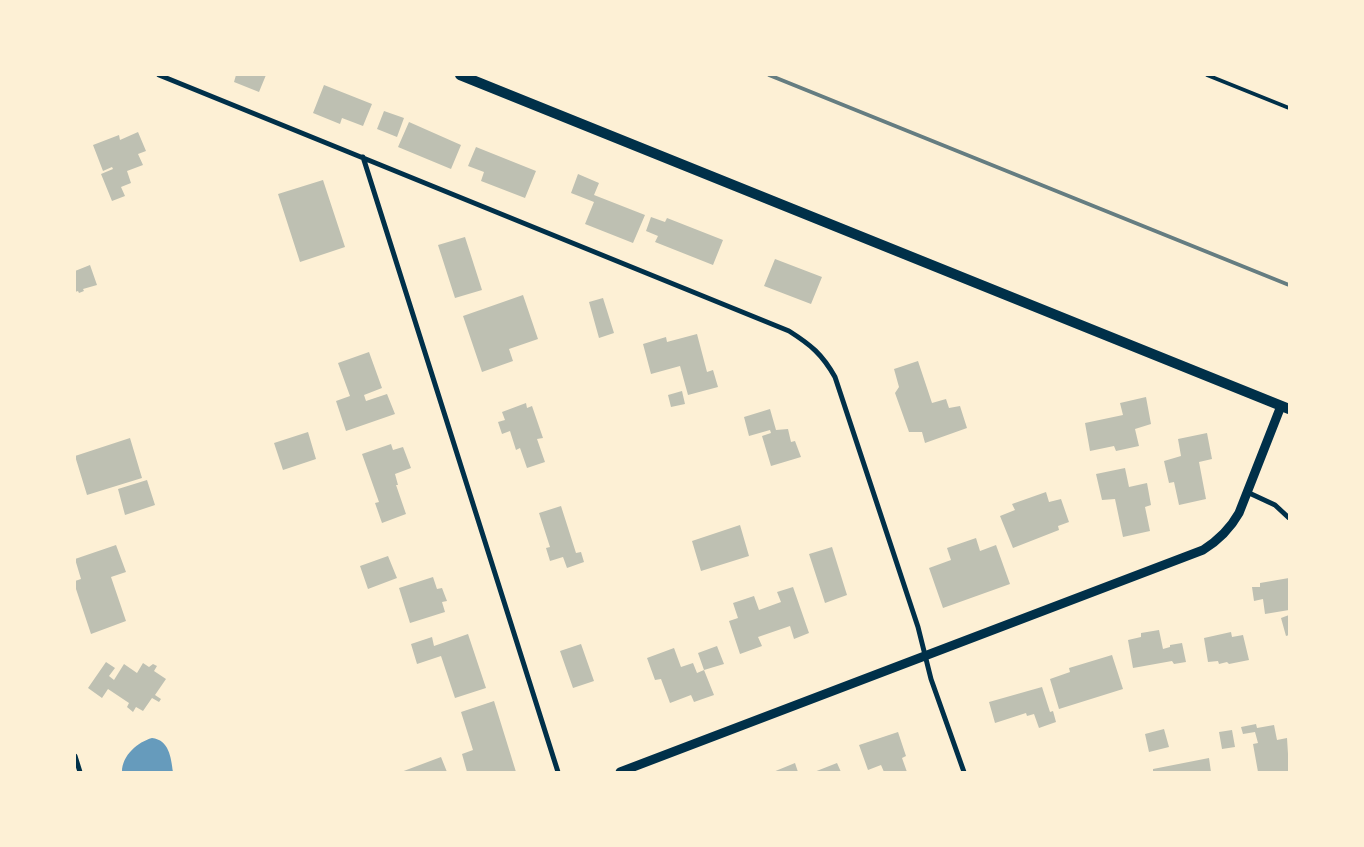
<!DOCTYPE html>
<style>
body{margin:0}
#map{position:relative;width:1364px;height:847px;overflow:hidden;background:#fdf0d5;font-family:"Titillium Web",sans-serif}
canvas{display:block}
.frame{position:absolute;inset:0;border:76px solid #fdf0d5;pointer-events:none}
</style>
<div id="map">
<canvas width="1364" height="847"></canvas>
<div class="frame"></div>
</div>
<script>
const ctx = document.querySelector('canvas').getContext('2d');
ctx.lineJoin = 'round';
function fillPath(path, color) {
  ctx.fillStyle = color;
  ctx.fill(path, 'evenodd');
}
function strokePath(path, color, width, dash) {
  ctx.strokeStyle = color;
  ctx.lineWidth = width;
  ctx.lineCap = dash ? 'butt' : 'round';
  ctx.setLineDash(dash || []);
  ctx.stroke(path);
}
fillPath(new Path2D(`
 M 152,738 C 169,740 171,757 173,772 L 122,772 C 122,755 138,742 152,738 Z`), '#669bbc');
fillPath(new Path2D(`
 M 236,75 L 266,75 L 259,92 L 234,82 Z
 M 324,85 L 372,104 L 363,126 L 342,118 L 340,124 L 313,113 Z
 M 384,111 L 404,118 L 397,137 L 377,129 Z
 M 409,122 L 461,145 L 451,169 L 398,147 Z
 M 138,132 L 146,151 L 138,154 L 143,165 L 127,171 L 131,183 L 121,187 L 125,196 L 112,201 L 101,174 L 113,169 L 112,167 L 103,171 L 93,145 L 119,135 L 120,140 Z
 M 476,147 L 536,171 L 525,198 L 481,181 L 484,172 L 468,166 Z
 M 578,174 L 599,183 L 594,195 L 645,215 L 633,243 L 585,224 L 594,202 L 571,193 Z
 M 323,180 L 345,247 L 300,262 L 278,194 Z
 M 651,217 L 665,222 L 667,218 L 723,240 L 713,265 L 655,242 L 658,236 L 646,231 Z
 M 465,237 L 482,290 L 455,298 L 438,245 Z
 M 775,259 L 822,277 L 811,304 L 764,286 Z
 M 90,265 L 97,285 L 83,289 L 84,291 L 79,293 L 78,291 L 75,292 L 75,271 Z
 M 523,295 L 538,339 L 509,349 L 513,361 L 482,372 L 463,316 Z
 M 603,298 L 614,333 L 599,338 L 589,302 Z
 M 697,334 L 707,372 L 713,370 L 718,387 L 688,395 L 680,366 L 651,374 L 643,344 L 666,337 L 667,342 Z
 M 369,352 L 382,388 L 364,395 L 366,401 L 387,394 L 395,414 L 346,431 L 336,401 L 350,396 L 338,363 Z
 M 918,361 L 932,403 L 946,399 L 949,408 L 960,406 L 967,428 L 925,443 L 922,432 L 909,432 L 895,393 L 899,387 L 894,369 Z
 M 682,391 L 685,404 L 671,407 L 668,395 Z
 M 1146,397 L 1151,424 L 1135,429 L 1139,446 L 1116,451 L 1114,446 L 1090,451 L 1085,423 L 1123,415 L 1120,403 Z
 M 526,403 L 527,408 L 532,406 L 543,438 L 537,439 L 545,462 L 527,468 L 520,448 L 516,450 L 510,431 L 502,434 L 498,422 L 505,420 L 502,412 Z
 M 770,409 L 776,430 L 788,429 L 791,442 L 795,441 L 801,457 L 771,466 L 762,436 L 771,433 L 770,430 L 749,436 L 744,417 Z
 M 308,432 L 316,459 L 283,470 L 274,443 Z
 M 1207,433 L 1212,459 L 1199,462 L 1206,499 L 1179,505 L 1174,482 L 1169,483 L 1164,461 L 1181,456 L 1178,439 Z
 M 130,438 L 142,478 L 87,495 L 75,456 Z
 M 391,444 L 393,450 L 403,447 L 411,468 L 395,474 L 398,485 L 396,485 L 406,514 L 382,523 L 375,503 L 379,502 L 362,454 Z
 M 1125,468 L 1129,487 L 1147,483 L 1151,505 L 1145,507 L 1150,531 L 1123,537 L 1115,499 L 1102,500 L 1096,474 Z
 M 147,480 L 155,505 L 125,515 L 118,489 Z
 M 1046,492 L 1049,502 L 1061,499 L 1069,522 L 1058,526 L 1059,530 L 1013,548 L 1000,516 L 1015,510 L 1012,504 Z
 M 561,506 L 576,553 L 581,552 L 584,562 L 567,568 L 563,557 L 550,561 L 546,548 L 550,547 L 539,513 Z
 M 740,525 L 749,556 L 701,571 L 692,541 Z
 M 976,538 L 980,551 L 996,545 L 1010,584 L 943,608 L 929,568 L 951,560 L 947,548 Z
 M 116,545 L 126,572 L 111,577 L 126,621 L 91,634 L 75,586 L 75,581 L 81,579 L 75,559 Z
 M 832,547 L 847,595 L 825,603 L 809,554 Z
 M 388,556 L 397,578 L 368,589 L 360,566 Z
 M 433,577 L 437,589 L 442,588 L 447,601 L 442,602 L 445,612 L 410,623 L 399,588 Z
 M 1289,578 L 1289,610 L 1265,614 L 1263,599 L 1254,601 L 1252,587 L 1260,587 L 1260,583 Z
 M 793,587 L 809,633 L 794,639 L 790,626 L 758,637 L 762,646 L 740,654 L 729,621 L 738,618 L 733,603 L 754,596 L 759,610 L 781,602 L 777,592 Z
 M 1289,615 L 1289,635 L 1286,636 L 1281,618 Z
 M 1159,630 L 1163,649 L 1170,647 L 1170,645 L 1182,643 L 1186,662 L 1174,664 L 1172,661 L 1133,668 L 1128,640 L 1141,637 L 1141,633 Z
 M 1231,632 L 1232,637 L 1243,635 L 1249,660 L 1229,664 L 1227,662 L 1219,664 L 1218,661 L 1208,662 L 1204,638 Z
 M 468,634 L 486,688 L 455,698 L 441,656 L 417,664 L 411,644 L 432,637 L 434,646 Z
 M 581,644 L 594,681 L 573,688 L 560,651 Z
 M 717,646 L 724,664 L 704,670 L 698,653 Z
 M 674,648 L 681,667 L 693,663 L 697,673 L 704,670 L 714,695 L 694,702 L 691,695 L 670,703 L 661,679 L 655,680 L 647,658 Z
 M 1112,655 L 1123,689 L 1059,709 L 1050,679 L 1070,672 L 1069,668 Z
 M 106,662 L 115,668 L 109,676 L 114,680 L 124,664 L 137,673 L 143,663 L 149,667 L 153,664 L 157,666 L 154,671 L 166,679 L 155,695 L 161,699 L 159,702 L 152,698 L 143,711 L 136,707 L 133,712 L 127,707 L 129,703 L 108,689 L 102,698 L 88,688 Z
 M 1042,687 L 1050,712 L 1053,711 L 1056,722 L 1039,728 L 1034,714 L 1027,716 L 1026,713 L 995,723 L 989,702 Z
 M 494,701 L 516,772 L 467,772 L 462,754 L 473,750 L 461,712 Z
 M 1256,724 L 1257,728 L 1274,725 L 1277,740 L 1287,738 L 1289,770 L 1287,772 L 1258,772 L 1253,744 L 1258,743 L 1255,732 L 1243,734 L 1241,727 Z
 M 1164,729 L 1169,747 L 1149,752 L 1145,734 Z
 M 1232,730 L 1235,747 L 1222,749 L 1219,732 Z
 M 898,732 L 906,756 L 902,758 L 907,772 L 884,772 L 881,765 L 868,770 L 859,745 Z
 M 441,757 L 447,772 L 401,772 Z
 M 1209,758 L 1211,772 L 1153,772 L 1153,769 Z
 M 795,763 L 798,772 L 773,772 Z
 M 837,763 L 841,772 L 814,772 Z`), '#bec0b2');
strokePath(new Path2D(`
 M 1207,75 L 1289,108`), '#003049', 4);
strokePath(new Path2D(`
 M 159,75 L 789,331 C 811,345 822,354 835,377 L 918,627 L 931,679 L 964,772
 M 363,157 L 558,772
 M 1247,492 L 1275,505 L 1289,518
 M 75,756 L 80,772`), '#003049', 5);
strokePath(new Path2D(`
 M 620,772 L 1203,550 C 1219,540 1230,529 1239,513 L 1281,406`), '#003049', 9);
strokePath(new Path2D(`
 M 460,75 L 1289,409`), '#003049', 10);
strokePath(new Path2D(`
 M 769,75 L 1289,285`), '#657d81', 4);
</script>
